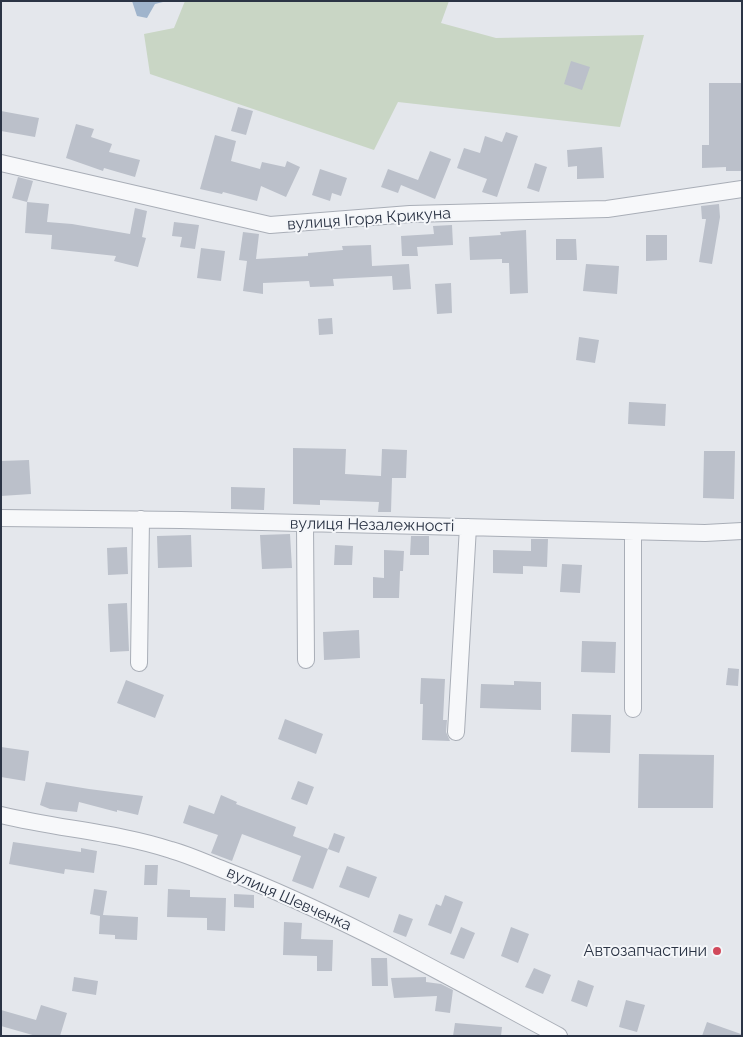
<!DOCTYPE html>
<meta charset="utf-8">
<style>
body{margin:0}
#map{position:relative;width:743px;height:1037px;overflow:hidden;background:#e4e7ec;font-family:Raleway,sans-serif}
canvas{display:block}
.frame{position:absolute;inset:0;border:2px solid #2b3445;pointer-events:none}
</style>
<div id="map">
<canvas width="743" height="1037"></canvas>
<div class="frame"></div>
</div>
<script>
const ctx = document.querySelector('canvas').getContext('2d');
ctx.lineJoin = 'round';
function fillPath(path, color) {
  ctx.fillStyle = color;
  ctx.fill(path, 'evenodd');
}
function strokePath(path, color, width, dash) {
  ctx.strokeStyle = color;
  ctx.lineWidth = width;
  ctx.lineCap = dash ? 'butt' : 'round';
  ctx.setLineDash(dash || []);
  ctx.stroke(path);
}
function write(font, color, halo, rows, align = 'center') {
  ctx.font = font + ' Raleway,sans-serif';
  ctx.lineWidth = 4;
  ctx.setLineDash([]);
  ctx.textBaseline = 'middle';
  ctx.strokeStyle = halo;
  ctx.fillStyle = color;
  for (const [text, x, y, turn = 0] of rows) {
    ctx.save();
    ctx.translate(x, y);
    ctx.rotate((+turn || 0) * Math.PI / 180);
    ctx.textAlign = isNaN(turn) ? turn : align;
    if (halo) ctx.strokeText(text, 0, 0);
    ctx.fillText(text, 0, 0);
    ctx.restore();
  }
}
fillPath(new Path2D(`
 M 185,1 L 449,1 L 441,23 L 496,38 L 644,35 L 620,127 L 398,102 L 374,150 L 150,74 L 144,34 L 174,28 Z`), '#c9d6c5');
fillPath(new Path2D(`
 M 132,1 L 167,1 L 155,4 L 147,18 L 137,16 Z`), '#9fb4cc');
fillPath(new Path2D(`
 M 571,61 L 590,67 L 582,90 L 564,84 Z
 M 709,83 L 742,83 L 742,171 L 726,171 L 726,167 L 702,168 L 702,145 L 709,145 Z
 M 238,107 L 253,111 L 246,135 L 231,131 Z
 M 1,111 L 39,118 L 35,137 L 1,131 Z
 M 76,124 L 94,129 L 91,137 L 112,144 L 109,152 L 140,160 L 135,177 L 104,168 L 103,171 L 66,158 Z
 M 506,132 L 518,136 L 497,197 L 482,192 L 487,179 L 457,168 L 464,148 L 480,153 L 485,136 L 502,142 Z
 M 215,135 L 236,141 L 231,161 L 260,169 L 262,162 L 285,167 L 287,161 L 300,167 L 286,197 L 261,186 L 257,201 L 223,192 L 222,194 L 200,189 Z
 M 602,147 L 604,178 L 577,179 L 577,166 L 568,167 L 567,150 Z
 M 430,151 L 451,159 L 435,199 L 401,185 L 398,193 L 381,187 L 388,169 L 418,180 Z
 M 535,163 L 547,167 L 539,192 L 527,188 Z
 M 320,169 L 347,178 L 341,196 L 332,193 L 330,201 L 312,195 Z
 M 18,177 L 33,181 L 27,202 L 12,198 Z
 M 27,202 L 49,204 L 47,222 L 72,224 L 130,234 L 135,208 L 147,211 L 142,237 L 146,238 L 138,267 L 114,261 L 116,256 L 51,249 L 52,235 L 25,233 Z
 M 719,204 L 720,217 L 712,264 L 699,262 L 706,219 L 702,219 L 701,206 Z
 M 174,222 L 199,225 L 195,249 L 180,247 L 182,237 L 172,236 Z
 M 452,225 L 453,245 L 417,247 L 418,256 L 402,256 L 401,236 L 434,234 L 433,226 Z
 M 526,230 L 528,293 L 510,294 L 509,263 L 502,263 L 502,259 L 470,260 L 469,237 L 501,235 L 500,232 Z
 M 243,232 L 259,234 L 256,259 L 308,256 L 308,253 L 343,250 L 342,246 L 371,245 L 372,266 L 409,264 L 411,289 L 393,290 L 392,276 L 333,279 L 334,286 L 310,287 L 309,281 L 263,283 L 263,294 L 243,291 L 247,261 L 239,260 Z
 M 646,235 L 667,235 L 667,260 L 646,261 Z
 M 556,239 L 576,239 L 577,260 L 556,260 Z
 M 201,248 L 225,251 L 221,281 L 197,278 Z
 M 586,264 L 619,266 L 617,294 L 583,291 Z
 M 451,283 L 452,313 L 437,314 L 435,284 Z
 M 332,318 L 333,334 L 319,335 L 318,319 Z
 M 579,337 L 599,340 L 595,363 L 576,360 Z
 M 629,402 L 666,404 L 665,426 L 628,424 Z
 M 293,448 L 346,449 L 345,474 L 381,476 L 382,449 L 407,450 L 406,478 L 392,478 L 391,512 L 378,512 L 379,502 L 320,500 L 320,505 L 293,504 Z
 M 704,451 L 735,451 L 734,499 L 703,498 Z
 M 29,460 L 31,494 L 1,496 L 1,461 Z
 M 231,487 L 265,488 L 264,510 L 231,509 Z
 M 290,534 L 292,568 L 262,569 L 260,535 Z
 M 191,535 L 192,567 L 158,568 L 157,536 Z
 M 411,536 L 429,536 L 429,555 L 410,555 Z
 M 531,539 L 548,539 L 547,567 L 523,566 L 523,574 L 493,573 L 493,550 L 531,551 Z
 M 335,545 L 353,546 L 352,565 L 334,565 Z
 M 127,547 L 128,574 L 108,575 L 107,548 Z
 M 384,550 L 404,551 L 403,571 L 400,571 L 399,598 L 373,598 L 373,577 L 384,578 Z
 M 562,564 L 582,565 L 580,593 L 560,592 Z
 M 127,603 L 129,651 L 110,652 L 108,604 Z
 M 359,630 L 360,658 L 324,660 L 323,632 Z
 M 582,641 L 616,642 L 615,673 L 581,672 Z
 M 728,668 L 739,669 L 738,686 L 726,685 Z
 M 421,678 L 445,679 L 443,720 L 447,720 L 446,732 L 450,741 L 422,740 L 423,704 L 420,704 Z
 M 126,680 L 164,695 L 155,718 L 117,703 Z
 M 514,681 L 541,682 L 541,710 L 480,708 L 481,684 L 514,685 Z
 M 572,714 L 611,715 L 610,753 L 571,752 Z
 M 285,719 L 323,734 L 316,754 L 278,739 Z
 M 1,747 L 29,751 L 25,781 L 1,777 Z
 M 639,754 L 714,755 L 713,808 L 638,808 Z
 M 298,781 L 314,787 L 307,805 L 291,799 Z
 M 46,782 L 89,789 L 143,796 L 138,815 L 117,810 L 117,812 L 79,802 L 77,812 L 50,809 L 40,805 Z
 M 221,795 L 237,802 L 236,804 L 296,827 L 293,836 L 328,849 L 313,889 L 292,881 L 301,856 L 242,834 L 232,861 L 211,853 L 218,835 L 183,823 L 189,805 L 214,814 Z
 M 334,833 L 345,837 L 339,853 L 328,849 Z
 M 13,842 L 81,852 L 81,848 L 97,851 L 94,873 L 65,869 L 64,874 L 9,864 Z
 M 145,865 L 158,865 L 157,885 L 144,885 Z
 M 347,866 L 377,877 L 369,898 L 339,887 Z
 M 94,889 L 107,891 L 103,915 L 138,917 L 137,940 L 115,939 L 115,935 L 99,934 L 100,916 L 90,914 Z
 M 168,889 L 190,890 L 190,897 L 226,898 L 225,931 L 207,930 L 207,918 L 167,917 Z
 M 234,894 L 254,895 L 254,908 L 234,907 Z
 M 445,895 L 463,902 L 451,934 L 428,925 L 436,904 L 441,906 Z
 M 399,914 L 413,919 L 406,937 L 393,932 Z
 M 284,922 L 302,923 L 301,939 L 333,940 L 332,971 L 317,971 L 317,956 L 283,955 Z
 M 461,927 L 475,933 L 464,959 L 450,954 Z
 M 511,927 L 529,934 L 518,963 L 501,956 Z
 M 371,958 L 387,958 L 388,986 L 372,986 Z
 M 534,968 L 551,975 L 543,994 L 525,987 Z
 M 74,977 L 98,981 L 96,995 L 72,991 Z
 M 426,977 L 426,982 L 441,984 L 453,990 L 450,1013 L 435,1011 L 437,996 L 394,998 L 391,978 Z
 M 578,980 L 594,986 L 587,1007 L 571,1001 Z
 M 626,1000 L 645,1005 L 637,1032 L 619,1027 Z
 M 41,1005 L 67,1013 L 60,1036 L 36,1036 L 1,1026 L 1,1010 L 36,1020 Z
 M 707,1022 L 741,1034 L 741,1036 L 702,1036 Z
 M 455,1023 L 502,1027 L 501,1036 L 453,1036 Z`), '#bbc0ca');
const street = new Path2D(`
 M 1,163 L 270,225 L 410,214 L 607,209 L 742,189
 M 1,518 L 181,520 L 705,533 L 742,531
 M 305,524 L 306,660
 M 139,663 L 141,519
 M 633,709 L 633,532
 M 456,732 L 468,527
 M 1,815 C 58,829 116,832 171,850 C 189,855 206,863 224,870 C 340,915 449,977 559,1036`);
strokePath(street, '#a9aeb7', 18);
strokePath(street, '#f7f8fa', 16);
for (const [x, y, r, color] of [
 [717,951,5,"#d1495b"]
]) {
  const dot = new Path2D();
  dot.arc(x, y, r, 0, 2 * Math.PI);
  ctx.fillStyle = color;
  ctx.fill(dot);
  strokePath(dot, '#f4f6f9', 2);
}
write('16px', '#2b3445', '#f4f6f9', [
 ["вулиця Ігоря Крикуна",369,219,-4],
 ["вулиця Незалежності",372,525,1],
 ["вулиця Шевченка",289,899,24]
]);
write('16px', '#2b3445', '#f4f6f9', [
 ["Автозапчастини",707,951]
], 'right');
</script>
